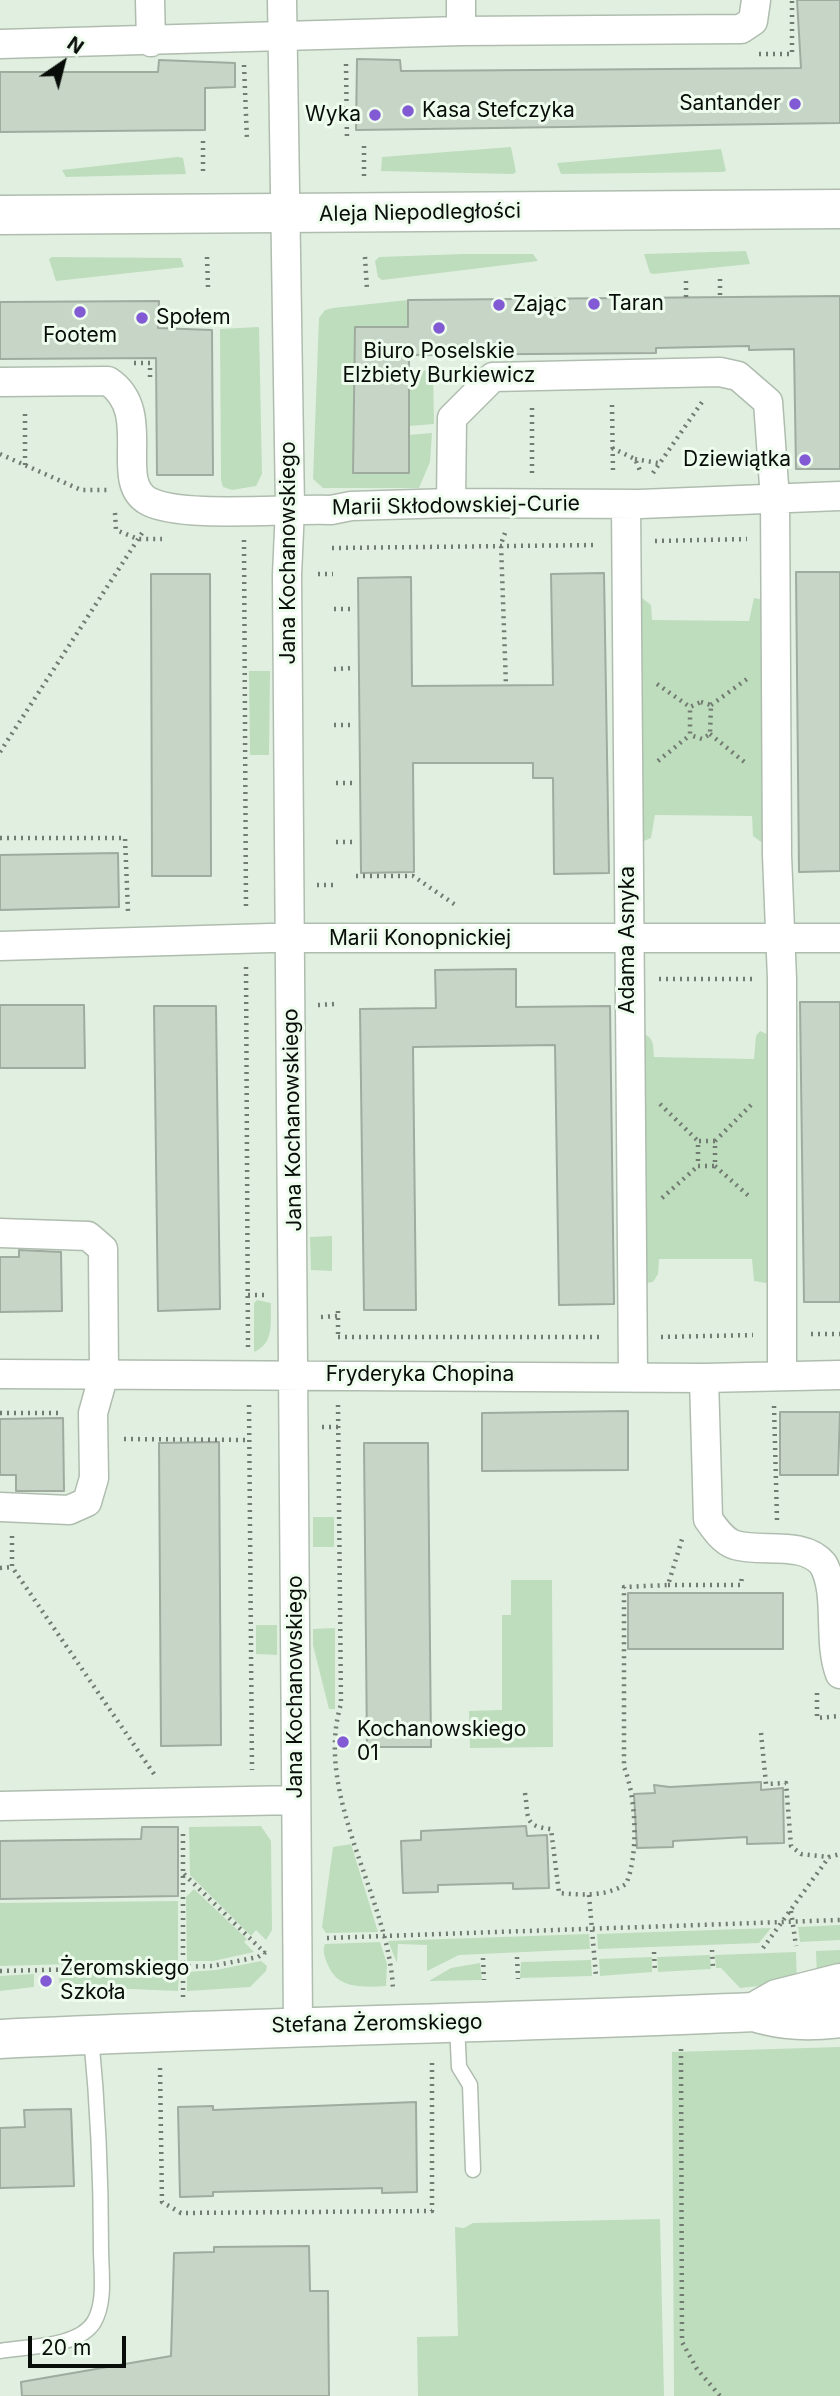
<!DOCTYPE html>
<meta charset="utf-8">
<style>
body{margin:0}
#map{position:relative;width:840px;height:2396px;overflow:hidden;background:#e1efe1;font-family:Inter,sans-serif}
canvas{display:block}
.north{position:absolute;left:28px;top:28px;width:70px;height:70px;-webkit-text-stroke:5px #eefcee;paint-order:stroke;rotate:35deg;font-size:19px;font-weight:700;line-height:28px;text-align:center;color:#090d09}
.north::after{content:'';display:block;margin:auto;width:24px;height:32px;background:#090d09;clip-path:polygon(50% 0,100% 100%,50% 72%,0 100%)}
.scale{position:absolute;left:28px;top:2336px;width:98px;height:32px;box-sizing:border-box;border:4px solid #090d09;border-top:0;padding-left:9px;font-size:21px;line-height:24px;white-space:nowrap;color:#090d09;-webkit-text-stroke:5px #eefcee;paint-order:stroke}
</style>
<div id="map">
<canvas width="840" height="2396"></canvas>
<div class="north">N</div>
<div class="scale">20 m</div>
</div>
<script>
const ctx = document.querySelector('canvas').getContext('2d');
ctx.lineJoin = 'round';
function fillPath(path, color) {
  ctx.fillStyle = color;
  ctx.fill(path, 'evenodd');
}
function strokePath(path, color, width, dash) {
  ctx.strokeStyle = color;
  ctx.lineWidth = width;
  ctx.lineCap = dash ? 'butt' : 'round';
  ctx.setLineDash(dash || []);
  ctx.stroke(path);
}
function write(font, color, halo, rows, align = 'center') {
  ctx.font = font + ' Inter,sans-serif';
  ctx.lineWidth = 6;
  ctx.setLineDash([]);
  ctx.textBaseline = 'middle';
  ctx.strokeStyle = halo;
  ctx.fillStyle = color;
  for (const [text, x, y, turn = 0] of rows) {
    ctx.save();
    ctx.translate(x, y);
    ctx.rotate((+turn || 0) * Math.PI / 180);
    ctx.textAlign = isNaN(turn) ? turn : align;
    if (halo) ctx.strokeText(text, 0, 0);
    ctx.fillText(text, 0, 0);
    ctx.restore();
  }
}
fillPath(new Path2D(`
 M 511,147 L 516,172 L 513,174 L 381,171 L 382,157 Z
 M 721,149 L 726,171 L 723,172 L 561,174 L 557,163 Z
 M 178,157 L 183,158 L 186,174 L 66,177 L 62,170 Z
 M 746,251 L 750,264 L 653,274 L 650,273 L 644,254 Z
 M 463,254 L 533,254 L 538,261 L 382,280 L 378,277 L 375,261 L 379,257 Z
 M 52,257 L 181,258 L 184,267 L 56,281 L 49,259 Z
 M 408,300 L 408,327 L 355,328 L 353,472 L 409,473 L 409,435 L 432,433 L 430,462 L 419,488 L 323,488 L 313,479 L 319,318 L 325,310 L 333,308 Z
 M 259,327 L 262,474 L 256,486 L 232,490 L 223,487 L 221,480 L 220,329 Z
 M 433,370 L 434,424 L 409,426 L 409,371 Z
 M 642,598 L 651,605 L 652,620 L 749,621 L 754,598 L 765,600 L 768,841 L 761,842 L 753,836 L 752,816 L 655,815 L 651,838 L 644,841 L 637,839 L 637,601 Z
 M 249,671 L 270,671 L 269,755 L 250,755 Z
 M 760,1031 L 769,1035 L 771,1277 L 766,1283 L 754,1281 L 752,1259 L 659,1259 L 658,1274 L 653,1282 L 645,1283 L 642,1033 C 655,1038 653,1046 654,1057 L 754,1059 L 756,1036 Z
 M 332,1236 L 332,1271 L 311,1270 L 310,1237 Z
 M 257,1300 L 271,1303 C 270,1322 275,1343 254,1352 L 254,1303 Z
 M 313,1517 L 334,1517 L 334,1547 L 313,1547 Z
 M 511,1580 L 552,1580 L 553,1747 L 470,1748 L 469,1711 L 502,1710 L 502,1615 L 511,1615 Z
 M 256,1625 L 277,1625 L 277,1655 L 256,1654 Z
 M 335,1628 L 335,1709 L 329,1709 L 313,1645 L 313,1629 Z
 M 261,1826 L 271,1841 L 272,1930 L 266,1940 L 256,1930 L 251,1936 L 190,1875 L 189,1827 Z
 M 351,1844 L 378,1932 L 326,1933 L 322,1927 L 333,1847 Z
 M 194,1889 L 247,1939 L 244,1942 L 254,1952 L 213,1961 L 187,1961 L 186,1897 Z
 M 178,1901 L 178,1961 L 0,1966 L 0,1903 Z
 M 840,1925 L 840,1940 L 800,1942 L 798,1927 Z
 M 771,1928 L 759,1943 L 598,1949 L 597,1934 Z
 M 589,1934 L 590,1949 L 459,1955 L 427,1971 L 427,1945 L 398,1944 L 397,1963 L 388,1941 Z
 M 380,1942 L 387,1964 L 386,1986 C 364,1987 338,1990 328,1965 C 325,1958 322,1951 325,1944 Z
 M 840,1950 L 840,1974 L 817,1979 L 816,1951 Z
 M 796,1952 L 797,1982 L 740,1988 L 721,1968 L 716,1968 L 715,1955 Z
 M 710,1955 L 711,1969 L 658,1972 L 657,1957 Z
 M 652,1957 L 652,1972 L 600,1976 L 599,1959 Z
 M 591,1960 L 592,1976 L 520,1978 L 521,1962 Z
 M 261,1961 L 267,1966 L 266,1971 L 250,1987 L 187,1991 L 187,1972 L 216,1970 Z
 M 480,1963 L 482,1980 L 429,1981 L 451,1968 Z
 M 179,1971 L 178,1991 L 60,1986 L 59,1974 Z
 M 34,1974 L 34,1987 L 0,1991 L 0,1976 Z
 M 840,2047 L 840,2396 L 674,2396 L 672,2052 Z
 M 660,2219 L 664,2396 L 418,2396 L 417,2337 L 458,2336 L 455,2227 L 464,2228 L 473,2223 Z`), '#beddbd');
const building = new Path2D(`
 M 797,0 L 840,0 L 840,123 L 356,130 L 357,59 L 400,60 L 401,71 L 801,68 Z
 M 159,60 L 235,63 L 235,87 L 205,88 L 205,130 L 0,132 L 0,72 L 158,72 Z
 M 840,296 L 840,469 L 796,469 L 794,349 L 749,350 L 749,346 L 656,348 L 656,353 L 409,355 L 409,473 L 353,473 L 355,327 L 408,327 L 408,300 Z
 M 159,301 L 158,328 L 212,330 L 213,475 L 157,475 L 156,358 L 0,359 L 0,302 Z
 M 796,572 L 840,572 L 840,871 L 799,872 Z
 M 604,573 L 609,873 L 554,874 L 553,778 L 533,778 L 533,763 L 413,763 L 414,872 L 361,873 L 358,578 L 411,577 L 412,686 L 553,685 L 551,574 Z
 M 151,574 L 210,574 L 211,876 L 152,876 Z
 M 118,853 L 119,907 L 0,910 L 0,855 Z
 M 516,969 L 516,1007 L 610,1006 L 614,1304 L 559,1305 L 555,1045 L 413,1047 L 416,1310 L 364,1310 L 360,1009 L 436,1008 L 435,970 Z
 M 800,1002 L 840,1002 L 840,1302 L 804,1302 Z
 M 0,1005 L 84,1005 L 85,1068 L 0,1068 Z
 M 154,1006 L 216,1006 L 220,1309 L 158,1311 Z
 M 19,1250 L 61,1252 L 62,1311 L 0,1312 L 0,1257 L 19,1257 Z
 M 628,1411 L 628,1470 L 482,1471 L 482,1413 Z
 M 780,1412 L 840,1412 L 838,1475 L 780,1475 Z
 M 63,1418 L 64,1491 L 16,1491 L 16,1475 L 0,1475 L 0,1419 Z
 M 219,1442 L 221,1745 L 161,1746 L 159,1443 Z
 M 364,1443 L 428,1443 L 431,1747 L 367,1747 Z
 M 628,1593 L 783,1593 L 783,1649 L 628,1649 Z
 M 761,1782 L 761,1790 L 783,1788 L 784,1843 L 747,1844 L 747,1837 L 673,1841 L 673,1847 L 637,1848 L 634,1794 L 655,1793 L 654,1785 L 670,1787 Z
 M 526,1826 L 527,1836 L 547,1835 L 549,1888 L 513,1889 L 513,1883 L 438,1885 L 438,1892 L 403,1893 L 401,1841 L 421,1840 L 421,1831 Z
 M 142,1827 L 178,1827 L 178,1896 L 0,1899 L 0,1841 L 141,1839 Z
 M 416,2102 L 417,2192 L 382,2193 L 382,2188 L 213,2192 L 213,2196 L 180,2197 L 178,2107 L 213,2106 L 213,2110 Z
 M 71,2109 L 74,2186 L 0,2188 L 0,2128 L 25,2127 L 24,2110 Z
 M 309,2246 L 310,2291 L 328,2291 L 329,2396 L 22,2396 L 21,2382 L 171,2356 L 174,2253 L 214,2252 L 214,2247 Z`);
fillPath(building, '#c7d5c7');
strokePath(building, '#9eab9e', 2);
const lane = new Path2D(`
 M 457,2024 L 459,2067 L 470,2085 L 473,2170
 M 0,2351 C 27,2346 78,2348 94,2322 C 106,2302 101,2271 101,2249 C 101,2177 98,2107 91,2036`);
const street = new Path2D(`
 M 150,0 L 151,42
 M 282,0 L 290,508 L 287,575 L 298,2025
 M 461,31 L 461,0
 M 0,44 L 461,31 L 741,29 L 753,21 L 756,0
 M 0,382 L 108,381 C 155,412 112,481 148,501 C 181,519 287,508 331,510 L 351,506 L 451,503 L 640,504 L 840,496
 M 451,503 L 452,418 L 493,377 L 720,372 L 738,376 L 768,402 L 775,499 L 777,855 L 782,979 L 782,1376
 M 626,504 L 633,1376
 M 0,946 L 270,938 L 840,938
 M 0,1233 L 88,1236 L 103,1249 L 104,1374 L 93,1413 L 94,1478 L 87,1502 L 69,1510 L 0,1507
 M 0,1374 L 704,1378 L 840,1375
 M 704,1378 L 708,1519 C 715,1529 723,1541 735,1545 C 761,1553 803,1540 823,1564 C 840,1594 827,1640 840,1674
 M 0,1806 L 296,1800`);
const secondary = new Path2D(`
 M 0,215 L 840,209
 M 754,2012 L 777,1999 L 840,1983
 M 0,2039 C 251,2027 503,2023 754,2012 C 784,2021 809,2022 840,2018`);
strokePath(lane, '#afbdaf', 17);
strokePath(street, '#afbdaf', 31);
strokePath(secondary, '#afbdaf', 41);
strokePath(new Path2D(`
 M 759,54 L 792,54 L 792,0
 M 346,64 L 347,141
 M 244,65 L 247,140
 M 203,141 L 203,176
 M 364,176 L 364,141
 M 207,257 L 208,287
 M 365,257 L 367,290
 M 720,279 L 720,297
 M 686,297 L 686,281
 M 134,363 L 150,363 L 150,381
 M 612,405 L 613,473
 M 612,448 L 635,459 L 641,473
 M 0,454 L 81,490 L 108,490
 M 635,459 L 658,463
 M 25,465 L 25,410
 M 532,473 L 532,405
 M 653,473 L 702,402
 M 115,513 L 116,530 L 138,539 L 162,539
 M 505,533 L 501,544 L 506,686
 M 244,540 L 246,909
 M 655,541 L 747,539
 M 332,548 L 597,545
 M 318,574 L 333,574
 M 334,609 L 352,609
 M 334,669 L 353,668
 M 657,684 L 690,707
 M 701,702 L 711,705 L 710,734 L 702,739 L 690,735 L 690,707 Z
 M 711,705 L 747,679
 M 334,725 L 354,725
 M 710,734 L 748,765
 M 0,752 L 144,530
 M 658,761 L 690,735
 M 336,783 L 354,783
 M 0,838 L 125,838 L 128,912
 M 336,842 L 355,842
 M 356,876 L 413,876 L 457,906
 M 317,885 L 334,885
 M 246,967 L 248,1347
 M 659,979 L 752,979
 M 318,1005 L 336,1004
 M 660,1104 L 698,1141
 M 715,1141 L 698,1141 L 698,1166 L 715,1166 L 715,1141 L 751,1105
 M 715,1166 L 751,1198
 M 662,1198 L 698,1166
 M 248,1295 L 265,1295
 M 338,1311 L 338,1338
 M 321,1317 L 337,1316
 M 811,1334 L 840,1334
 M 338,1337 L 603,1337
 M 661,1337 L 753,1335
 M 249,1405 L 252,1770
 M 338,1405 L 341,1704 C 313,1796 389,1897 393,1989
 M 774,1406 L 777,1520
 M 0,1413 L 62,1413
 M 322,1427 L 338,1427
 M 124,1439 L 249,1440
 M 12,1536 L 12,1567 L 154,1774
 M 0,1568 L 12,1567
 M 668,1585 L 741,1585 L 742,1575
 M 817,1693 L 817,1718 L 840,1716
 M 761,1733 L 766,1784 L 786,1783 L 791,1846 L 801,1854 L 829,1857
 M 525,1793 C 529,1818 523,1826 551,1829 L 559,1893 C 583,1895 605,1897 626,1884 C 639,1855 636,1796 624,1767 L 624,1587 L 668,1585 L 683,1536
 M 184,1874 L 265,1953
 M 589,1895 L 596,1976
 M 791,1911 L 796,1946
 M 327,1938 L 840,1920
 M 763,1948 L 829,1857 L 840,1854
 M 712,1950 L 713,1968
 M 654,1952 L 655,1972
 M 517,1957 L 518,1979
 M 483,1958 L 484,1980
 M 0,1971 L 212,1966 L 258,1957 L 269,1950
 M 183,1997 L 183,1831
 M 681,2049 L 682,2342 L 697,2369 L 720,2396
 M 160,2068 L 162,2202 L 181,2213 L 432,2211 L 432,2060`), '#727b72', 4.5, [2, 5]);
strokePath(lane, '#fff', 14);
strokePath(street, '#fff', 28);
strokePath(secondary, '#fff', 38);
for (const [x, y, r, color] of [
 [795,104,7,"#815ad4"],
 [408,111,7,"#815ad4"],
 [375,115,7,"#815ad4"],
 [594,304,7,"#815ad4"],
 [499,305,7,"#815ad4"],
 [80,312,7,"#815ad4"],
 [142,318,7,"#815ad4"],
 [439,328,7,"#815ad4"],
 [805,460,7,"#815ad4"],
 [343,1742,7,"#815ad4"],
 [46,1981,7,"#815ad4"]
]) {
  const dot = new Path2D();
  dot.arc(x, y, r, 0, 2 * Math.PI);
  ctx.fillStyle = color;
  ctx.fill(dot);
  strokePath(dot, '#eefcee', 2.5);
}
write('21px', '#090d09', '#eefcee', [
 ["Santander",781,104,"right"],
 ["Kasa Stefczyka",422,111],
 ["Wyka",361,115,"right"],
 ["Taran",608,304],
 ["Zając",513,305],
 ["Społem",156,318],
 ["Footem",80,336,"center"],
 ["Biuro Poselskie",439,352,"center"],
 ["Elżbiety Burkiewicz",439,376,"center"],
 ["Dziewiątka",791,460,"right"],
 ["Kochanowskiego",357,1730],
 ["01",357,1754],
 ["Żeromskiego",60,1969],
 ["Szkoła",60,1993]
], 'left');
write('21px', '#090d09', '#eefcee', [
 ["Aleja Niepodległości",420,213,-1],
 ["Marii Skłodowskiej-Curie",456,506,-1],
 ["Jana Kochanowskiego",289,553,-90],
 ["Marii Konopnickiej",420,939],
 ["Adama Asnyka",628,940,-90],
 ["Jana Kochanowskiego",293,1120,-91],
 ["Fryderyka Chopina",420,1375],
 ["Jana Kochanowskiego",296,1687,-90],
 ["Stefana Żeromskiego",377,2024,-1]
]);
</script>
